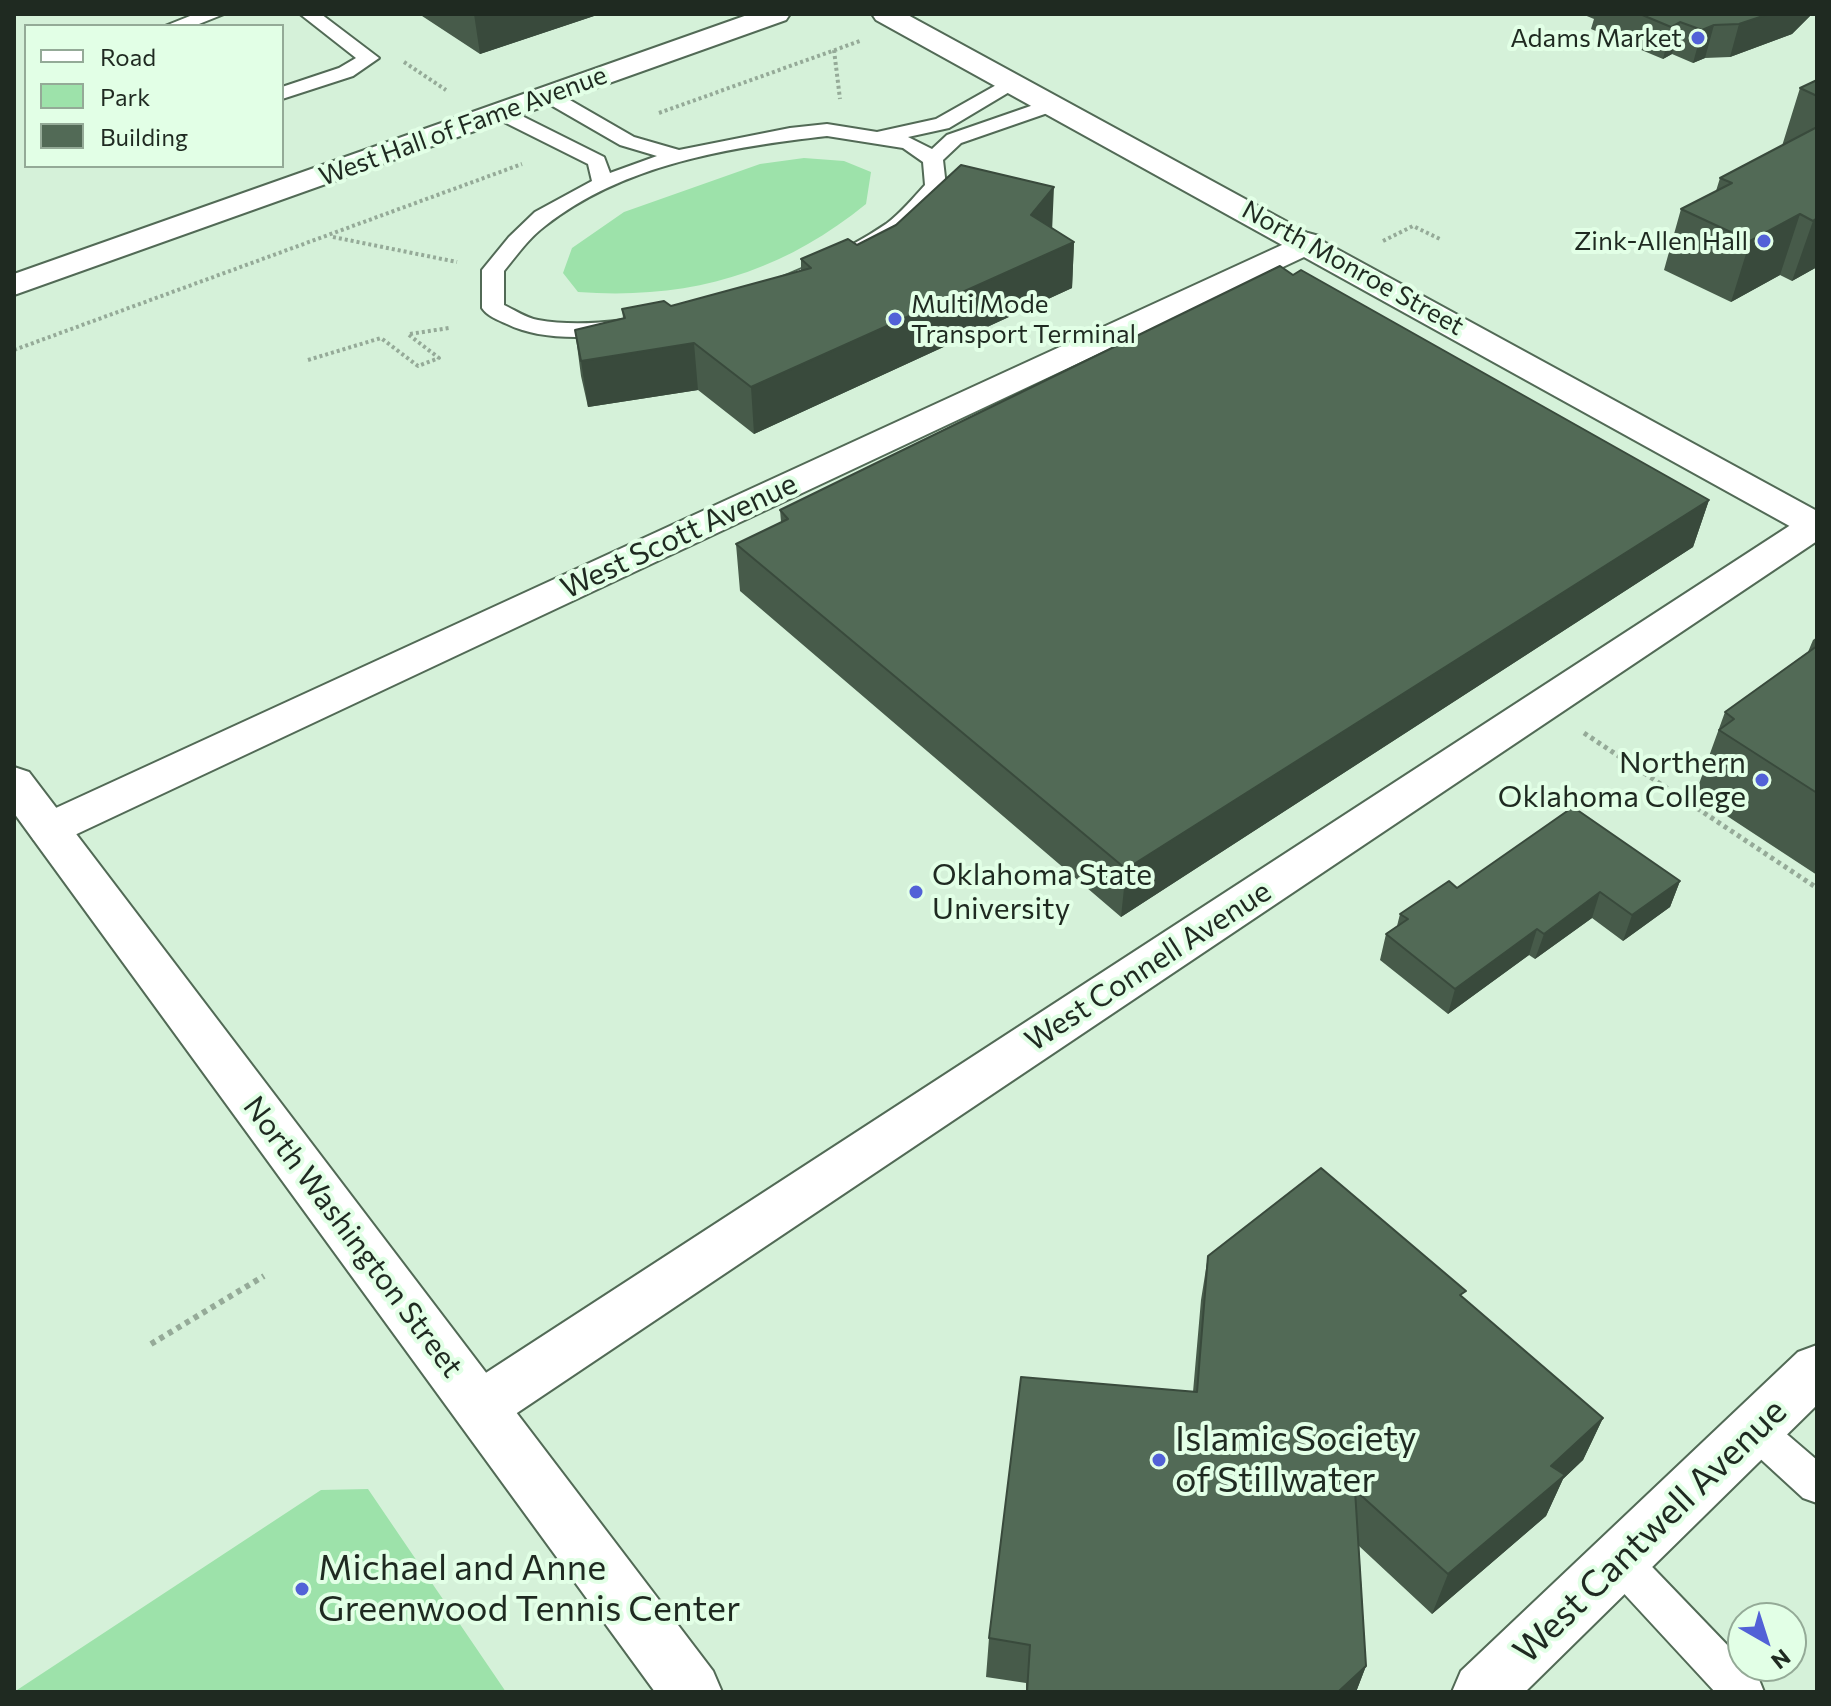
<!DOCTYPE html>
<style>
body{margin:0}
#map{position:relative;width:1831px;height:1706px;overflow:hidden;background:#d5f1d9;font-family:Commissioner,sans-serif}
canvas{display:block}
.frame{position:absolute;inset:0;border:16px solid #1f2a21;pointer-events:none}
.legend{position:absolute;left:24px;top:24px;width:260px;height:144px;box-sizing:border-box;background:#e2ffe6;border:2px solid #94aa97;margin:0;padding:10px 14px;list-style:none;font-size:24px;color:#1f2a21}
.legend li{display:flex;align-items:center;gap:16px;height:40px}
.legend b{width:40px;border:2px solid #94aa97}
.north{position:absolute;left:1727px;top:1602px;width:80px;height:80px;box-sizing:border-box;background:#e2ffe6;border:2px solid #94aa97;border-radius:50%;rotate:141deg;font-size:22px;font-weight:700;line-height:32px;text-align:center;color:#1f2a21}
.north::after{content:'';display:block;margin:auto;width:28px;height:36px;background:#5261d7;clip-path:polygon(50% 0,100% 100%,50% 72%,0 100%)}
</style>
<div id="map">
<canvas width="1831" height="1706"></canvas>
<div class="frame"></div>
<ul class="legend">
<li><b style="height:10px;background:#fff"></b>Road</li>
<li><b style="height:22px;background:#9de2aa"></b>Park</li>
<li><b style="height:22px;background:#526a56"></b>Building</li>
</ul>
<div class="north">N</div>
</div>
<script>
const ctx = document.querySelector('canvas').getContext('2d');
ctx.lineJoin = 'round';
function fillPath(path, color) {
  ctx.fillStyle = color;
  ctx.fill(path, 'evenodd');
}
function strokePath(path, color, width, dash) {
  ctx.strokeStyle = color;
  ctx.lineWidth = width;
  ctx.lineCap = dash ? 'butt' : 'round';
  ctx.setLineDash(dash || []);
  ctx.stroke(path);
}
function write(font, color, halo, rows, align = 'center') {
  ctx.font = font + ' Commissioner,sans-serif';
  ctx.lineWidth = 8;
  ctx.setLineDash([]);
  ctx.textBaseline = 'middle';
  ctx.strokeStyle = halo;
  ctx.fillStyle = color;
  for (const [text, x, y, turn = 0] of rows) {
    ctx.save();
    ctx.translate(x, y);
    ctx.rotate((+turn || 0) * Math.PI / 180);
    ctx.textAlign = isNaN(turn) ? turn : align;
    if (halo) ctx.strokeText(text, 0, 0);
    ctx.fillText(text, 0, 0);
    ctx.restore();
  }
}
fillPath(new Path2D(`
 M 804,158 L 844,161 L 871,172 L 866,204 C 780,274 688,300 578,292 L 563,273 L 572,248 L 624,212 L 760,164 Z
 M 368,1489 L 506,1692 L 14,1692 L 321,1490 Z`), '#9de2aa');
const lane = new Path2D(`
 M 195,14 L 224,14 L 194,26 L 165,26 Z
 M 300,14 L 321,14 L 379,58 L 353,76 L 282,99 L 282,87 L 339,68 L 356,58 Z
 M 1014,75 L 1024,81 L 1021,85 L 949,128 L 908,137 L 932,149 L 947,135 L 1048,100 L 1055,98 L 1065,104 L 1062,108 L 961,143 L 943,160 L 946,186 C 934,203 918,222 900,234 C 821,287 597,369 507,324 C 498,320 487,316 482,308 L 482,270 L 509,237 L 535,212 L 592,181 L 588,164 L 494,117 L 491,113 L 494,109 L 508,109 L 604,157 L 610,173 L 657,156 L 620,145 L 542,100 L 539,96 L 542,92 L 556,92 L 634,137 L 679,150 L 790,128 L 827,124 L 877,132 L 936,119 ZM 827,136 L 903,148 L 923,162 L 925,185 C 913,198 901,213 886,224 C 806,279 635,338 538,320 C 526,318 515,310 504,305 L 504,271 C 517,255 529,238 545,226 C 624,164 730,147 827,136 Z
 M 1755,1413 L 1768,1418 L 1817,1460 L 1817,1503 L 1803,1498 L 1742,1442 L 1736,1430 L 1742,1418 Z
 M 1619,1541 L 1633,1547 L 1758,1677 L 1764,1692 L 1715,1692 L 1605,1573 L 1599,1560 L 1605,1547 Z`);
const street = new Path2D(`
 M 1308,233 L 1319,236 L 1324,243 L 1319,250 L 64,840 L 49,844 L 34,840 L 27,829 L 34,818 Z
 M 1817,514 L 1817,541 L 499,1425 L 480,1432 L 461,1425 L 452,1407 L 461,1389 L 1803,517 Z
 M 1817,1345 L 1817,1405 L 1525,1692 L 1452,1692 L 1461,1671 L 1798,1352 Z`);
const secondary = new Path2D(`
 M 750,14 L 790,14 L 786,20 L 14,295 L 14,274 Z
 M 872,14 L 906,14 L 1817,511 L 1817,537 L 1804,534 L 876,20 Z
 M 14,767 L 29,772 L 713,1671 L 722,1692 L 655,1692 L 14,813 Z`);
strokePath(lane, '#526a56', 4);
strokePath(street, '#526a56', 4);
strokePath(secondary, '#526a56', 4);
strokePath(new Path2D(`
 M 834,50 L 840,99
 M 404,62 L 446,90
 M 659,113 L 860,41
 M 333,237 L 457,262
 M 1383,241 L 1413,226 L 1442,240
 M 410,334 L 449,328
 M 14,350 L 522,164
 M 308,360 L 381,338 L 418,366 L 439,358 L 409,335`), '#95aa98', 4, [3, 3]);
strokePath(new Path2D(`
 M 1584,733 L 1817,888`), '#95aa98', 5, [4, 4]);
strokePath(new Path2D(`
 M 151,1344 L 264,1276`), '#95aa98', 6, [5, 5]);
fillPath(lane, '#fff');
fillPath(street, '#fff');
fillPath(secondary, '#fff');
fillPath(new Path2D(`
 M 419,14 L 600,14 L 480,54 Z
 M 1582,14 L 1812,14 L 1792,34 L 1730,57 L 1705,58 L 1693,63 L 1672,54 L 1663,59 L 1591,29 L 1594,19 Z
 M 1817,80 L 1817,267 L 1792,281 L 1780,275 L 1731,302 L 1664,270 L 1681,209 L 1716,191 L 1720,178 L 1782,146 L 1800,88 Z
 M 1052,228 L 1074,242 L 1072,288 L 754,434 L 698,390 L 588,407 L 581,376 L 575,330 L 623,318 L 622,309 L 671,306 L 801,271 L 801,259 Z
 M 1293,275 L 1709,500 L 1693,547 L 1121,917 L 740,591 L 736,544 L 781,522 L 780,510 Z
 M 1817,637 L 1817,875 L 1695,795 L 1725,712 L 1808,652 L 1813,640 Z
 M 1680,881 L 1670,907 L 1623,941 L 1592,918 L 1535,959 L 1529,955 L 1448,1014 L 1380,960 L 1386,934 L 1397,926 L 1400,914 L 1457,888 Z
 M 1208,1256 L 1463,1298 L 1603,1418 L 1583,1460 L 1563,1479 L 1546,1516 L 1432,1614 L 1359,1546 L 1366,1666 L 1356,1692 L 1026,1692 L 1026,1683 L 986,1677 L 989,1638 L 1193,1392 L 1201,1300 Z`), '#475b4a');
fillPath(new Path2D(`
 M 474,14 L 600,14 L 480,54 Z
 M 1769,14 L 1812,14 L 1792,34 L 1730,57 L 1739,24 Z
 M 1680,22 L 1672,54 L 1663,59 L 1671,27 Z
 M 1714,25 L 1705,58 L 1693,63 L 1702,30 Z
 M 1054,187 L 1052,232 L 1031,215 Z
 M 1800,214 L 1780,275 L 1731,302 L 1750,241 Z
 M 1817,218 L 1817,267 L 1792,281 L 1813,221 Z
 M 1074,242 L 1072,288 L 754,434 L 751,387 Z
 M 694,343 L 698,390 L 588,407 L 581,361 Z
 M 1709,500 L 1693,547 L 1121,917 L 1126,869 Z
 M 1680,881 L 1670,907 L 1623,941 L 1632,915 Z
 M 1600,892 L 1592,918 L 1535,959 L 1544,934 Z
 M 1537,929 L 1529,955 L 1448,1014 L 1455,989 Z
 M 1603,1418 L 1583,1460 L 1563,1479 L 1546,1516 L 1432,1614 L 1448,1574 L 1551,1466 Z
 M 1366,1666 L 1356,1692 L 1338,1692 Z`), '#394a3c');
const building = new Path2D(`
 M 1640,14 L 1769,14 L 1739,24 L 1714,25 L 1702,30 L 1680,22 L 1671,27 Z
 M 1817,80 L 1817,96 L 1800,88 Z
 M 1817,127 L 1817,218 L 1813,221 L 1800,214 L 1750,241 L 1681,209 L 1732,183 L 1720,178 Z
 M 961,165 L 1054,187 L 1031,215 L 1074,242 L 751,387 L 694,343 L 581,361 L 575,330 L 625,318 L 622,309 L 664,301 L 671,306 L 811,268 L 801,259 L 848,239 L 857,245 L 896,225 Z
 M 1280,266 L 1293,275 L 1301,270 L 1709,500 L 1126,869 L 736,544 L 788,519 L 780,510 Z
 M 1817,646 L 1817,793 L 1719,730 L 1734,719 L 1725,712 Z
 M 1573,807 L 1680,881 L 1632,915 L 1600,892 L 1544,934 L 1537,929 L 1455,989 L 1386,934 L 1408,919 L 1400,914 L 1449,881 L 1457,888 Z
 M 1321,1168 L 1466,1291 L 1460,1295 L 1603,1418 L 1551,1466 L 1565,1475 L 1448,1574 L 1355,1490 L 1366,1666 L 1338,1692 L 1027,1692 L 1030,1645 L 989,1638 L 1021,1377 L 1197,1392 L 1208,1256 Z`);
fillPath(building, '#526a56');
strokePath(building, '#394a3c', 2);
for (const [x, y, r, color] of [
 [1698,38,8,"#5261d7"],
 [1764,241,8,"#5261d7"],
 [895,319,8,"#5261d7"],
 [1762,780,8,"#5261d7"],
 [916,892,8,"#5261d7"],
 [1159,1460,8,"#5261d7"],
 [302,1589,8,"#5261d7"]
]) {
  const dot = new Path2D();
  dot.arc(x, y, r, 0, 2 * Math.PI);
  ctx.fillStyle = color;
  ctx.fill(dot);
  strokePath(dot, '#e2ffe6', 3);
}
write('26px', '#1f2a21', '#e2ffe6', [
 ["Adams Market",1682,38],
 ["Zink-Allen Hall",1748,241],
 ["Multi Mode",911,304,"left"],
 ["Transport Terminal",911,334,"left"]
], 'right');
write('26px', '#1f2a21', '#e2ffe6', [
 ["West Hall of Fame Avenue",463,126,-20],
 ["North Monroe Street",1353,268,29]
]);
write('30px', '#1f2a21', '#e2ffe6', [
 ["West Scott Avenue",679,536,-25],
 ["West Connell Avenue",1148,966,-33],
 ["North Washington Street",353,1237,53]
]);
write('30px', '#1f2a21', '#e2ffe6', [
 ["Northern",1746,763],
 ["Oklahoma College",1746,797],
 ["Oklahoma State",932,875,"left"],
 ["University",932,909,"left"]
], 'right');
write('36px', '#1f2a21', '#e2ffe6', [
 ["Islamic Society",1175,1439],
 ["of Stillwater",1175,1480],
 ["Michael and Anne",318,1568],
 ["Greenwood Tennis Center",318,1609]
], 'left');
write('36px', '#1f2a21', '#e2ffe6', [
 ["West Cantwell Avenue",1650,1531,-44]
]);
</script>
